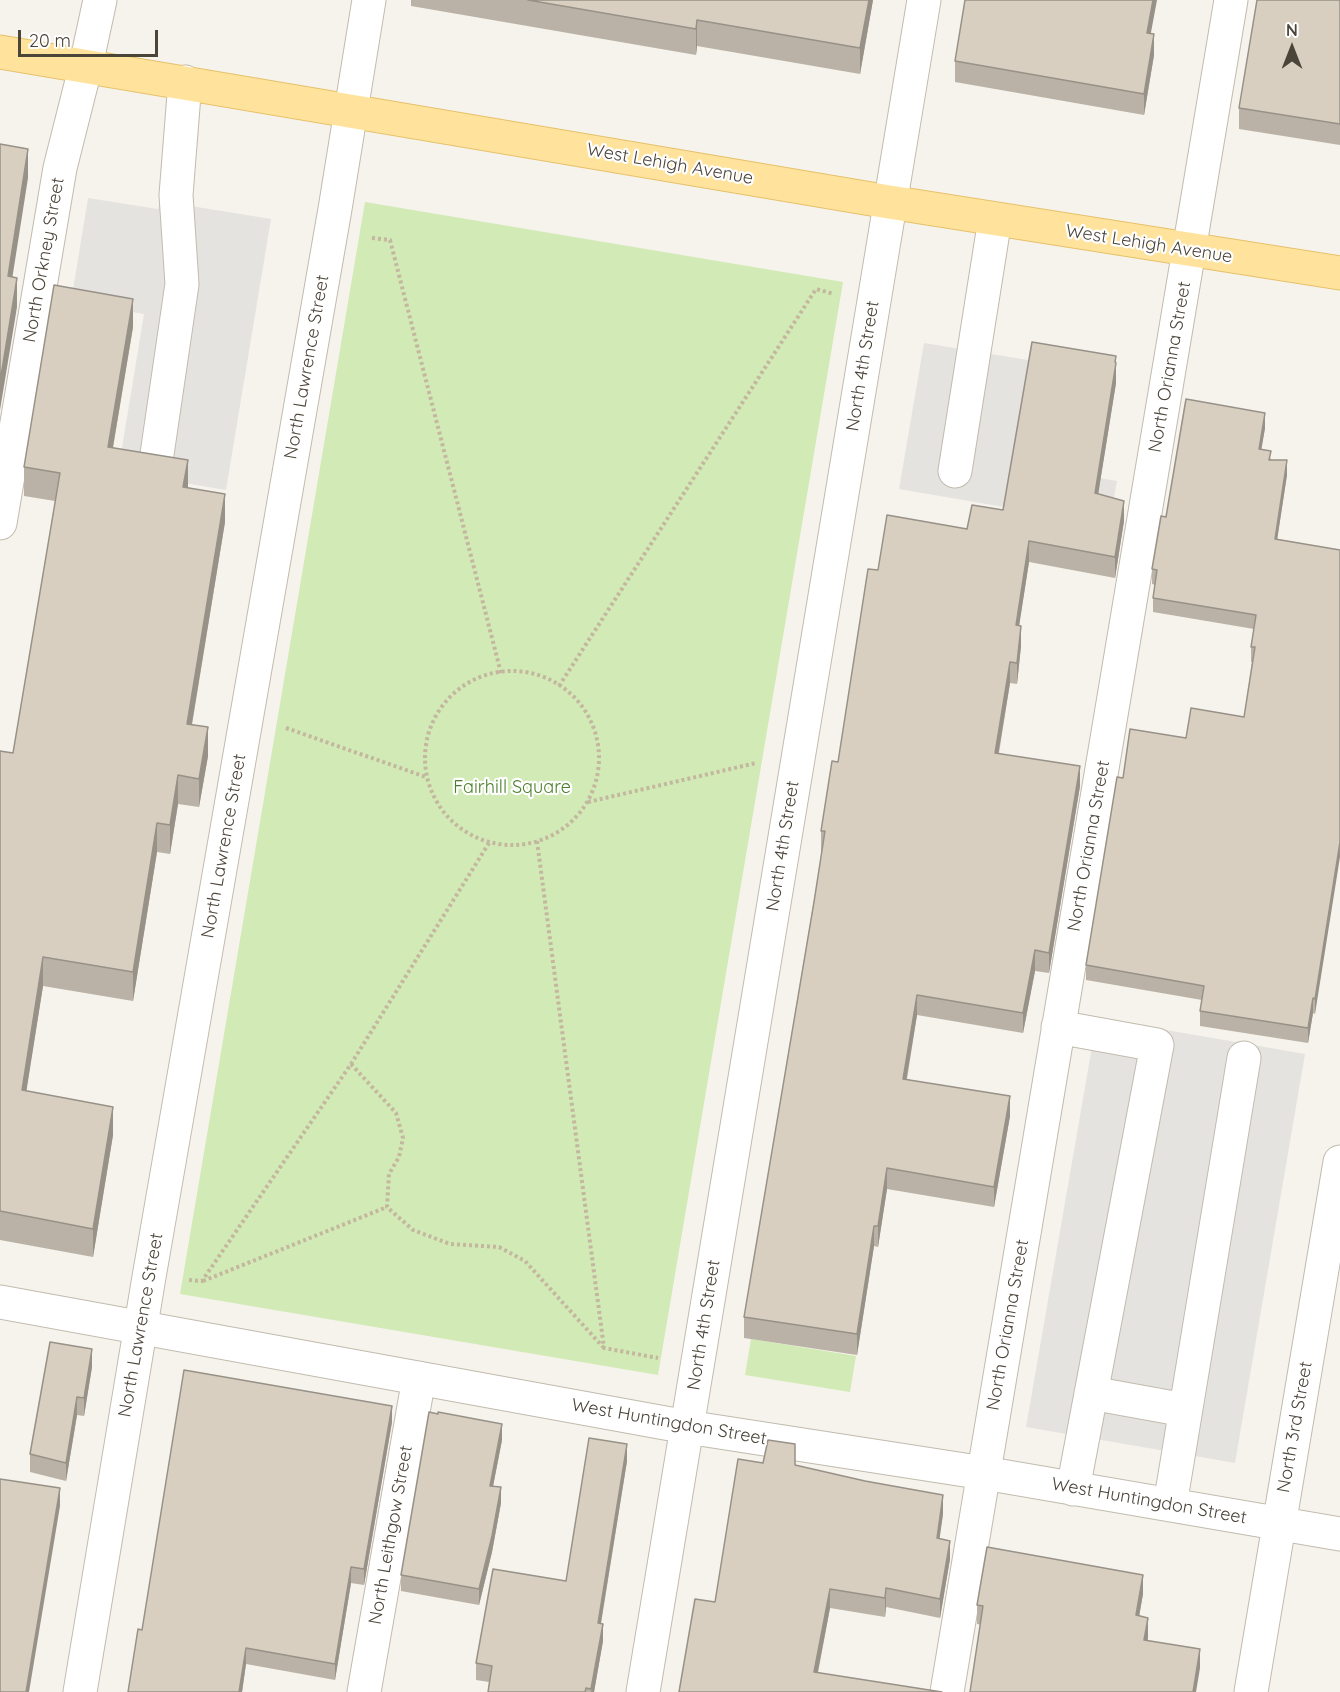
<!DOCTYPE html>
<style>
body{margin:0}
#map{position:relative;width:1340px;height:1692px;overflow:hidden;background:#f6f3ec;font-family:Quicksand,sans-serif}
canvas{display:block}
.north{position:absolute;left:1262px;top:18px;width:60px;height:60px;-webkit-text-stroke:4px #fff;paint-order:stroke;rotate:0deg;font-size:16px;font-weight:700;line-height:24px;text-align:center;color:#4b4439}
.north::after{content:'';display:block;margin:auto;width:21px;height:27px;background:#4b4439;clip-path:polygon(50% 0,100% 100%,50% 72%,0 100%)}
.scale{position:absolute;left:18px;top:30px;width:140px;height:27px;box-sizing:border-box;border:3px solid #4b4439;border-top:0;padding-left:8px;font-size:18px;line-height:21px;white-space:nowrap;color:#4b4439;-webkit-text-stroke:4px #fff;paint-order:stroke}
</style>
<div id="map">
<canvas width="1340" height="1692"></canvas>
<div class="north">N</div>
<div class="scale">20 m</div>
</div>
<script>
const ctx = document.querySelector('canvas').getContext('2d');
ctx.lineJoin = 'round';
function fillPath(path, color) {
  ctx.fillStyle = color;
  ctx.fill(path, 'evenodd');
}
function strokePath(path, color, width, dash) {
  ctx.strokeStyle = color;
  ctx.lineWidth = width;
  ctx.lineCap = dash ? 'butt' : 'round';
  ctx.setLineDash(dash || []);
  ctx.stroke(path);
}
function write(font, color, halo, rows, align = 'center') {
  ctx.font = font + ' Quicksand,sans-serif';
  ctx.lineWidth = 4.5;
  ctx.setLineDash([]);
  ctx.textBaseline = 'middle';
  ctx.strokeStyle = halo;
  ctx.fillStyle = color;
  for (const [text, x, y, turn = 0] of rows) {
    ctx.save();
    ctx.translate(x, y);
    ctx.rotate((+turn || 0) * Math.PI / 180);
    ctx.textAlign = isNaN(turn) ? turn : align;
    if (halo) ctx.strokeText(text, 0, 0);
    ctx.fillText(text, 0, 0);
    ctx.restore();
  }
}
fillPath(new Path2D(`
 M 365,202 L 843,282 L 658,1375 L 180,1294 Z
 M 751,1339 L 856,1356 L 850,1392 L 745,1375 Z`), '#d2eab5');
fillPath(new Path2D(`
 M 88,198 L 158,209 L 160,201 L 271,219 L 226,490 L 118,472 L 144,314 L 71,302 Z
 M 924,343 L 1034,361 L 1016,464 L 1117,481 L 1109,525 L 899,489 Z
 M 1097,1018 L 1305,1054 L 1235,1463 L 1026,1427 Z`), '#e5e3e0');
const minor = new Path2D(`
 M 156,461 L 182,284 L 176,195 L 185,82
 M 955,471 L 995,219
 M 0,523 L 60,168 L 86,65 L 100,0
 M 1058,1027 L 1157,1045 L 1073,1489
 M 0,1302 L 687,1427 L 984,1473 L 1340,1534
 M 1091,1393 L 1185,1410
 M 1170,1505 L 1244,1058
 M 80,1692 L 149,1277 L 335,209 L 369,0
 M 364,1692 L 419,1378
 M 643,1692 L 924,0
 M 947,1692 L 1231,0
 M 1251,1692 L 1340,1162`);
const major = new Path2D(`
 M 0,52 L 889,202 L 1340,273`);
strokePath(minor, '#c2bbae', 35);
strokePath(major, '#e6c16a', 35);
strokePath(new Path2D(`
 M 372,238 L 390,240 L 501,673
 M425 758a87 87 0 1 1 174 0a87 87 0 1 1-174 0Z
 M 559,686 L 816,289 L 834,294
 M 286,728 L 426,777
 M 588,802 L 756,763
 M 537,841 L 604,1348 L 658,1358
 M 351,1064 L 396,1113 L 403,1138 L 399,1157 L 389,1174 L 387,1207 L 413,1230 L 450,1244 L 499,1247 L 525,1261 L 603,1347
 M 189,1280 L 202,1281 L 351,1064 L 489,843
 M 203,1281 L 387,1207`), '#c4b79f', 4, [3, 3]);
strokePath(minor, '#fff', 33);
strokePath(major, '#ffe39c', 33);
fillPath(new Path2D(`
 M 411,0 L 873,0 L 860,74 L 697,46 L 696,55 L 411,6 Z
 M 1340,0 L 1340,145 L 1239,129 L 1239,108 Z
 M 1151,34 L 1154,55 L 1144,115 L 955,82 L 955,61 Z
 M 133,327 L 113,448 L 188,487 L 225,522 L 192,725 L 208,756 L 199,807 L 178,804 L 170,854 L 157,852 L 133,1001 L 43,986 L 26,1091 L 113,1135 L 93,1257 L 0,1240 L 0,751 L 13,753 L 55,501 L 24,496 L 24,467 Z
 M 1116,362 L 1116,383 L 1098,494 L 1124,521 L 1115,578 L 1029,562 L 1019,625 L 1021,646 L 1017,684 L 1010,683 L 999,753 L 1080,786 L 1049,973 L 1035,971 L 1023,1033 L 917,1015 L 907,1079 L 1010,1116 L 994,1207 L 887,1189 L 878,1247 L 874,1246 L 857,1355 L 744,1338 L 744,1317 L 822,852 L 821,851 L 821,831 L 838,762 L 878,570 L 967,529 L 1003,510 Z
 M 1265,428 L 1261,449 L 1287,475 L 1277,539 L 1340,550 L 1315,1014 L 1313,1013 L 1308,1043 L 1200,1026 L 1200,1011 L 1202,1000 L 1086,980 L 1086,965 L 1123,778 L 1186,738 L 1244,717 L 1252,662 L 1251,662 L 1251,647 L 1254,629 L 1153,612 L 1153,598 L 1155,585 L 1152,584 L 1152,569 L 1166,517 Z
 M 92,1367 L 84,1416 L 77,1415 L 66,1481 L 30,1472 L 30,1454 Z
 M 392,1422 L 364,1585 L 351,1583 L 335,1680 L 246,1664 L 242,1692 L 128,1692 L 142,1630 Z
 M 502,1440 L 493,1486 L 501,1503 L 492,1552 L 479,1605 L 401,1591 L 401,1575 Z
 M 627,1461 L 601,1624 L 603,1641 L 594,1692 L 488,1692 L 489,1682 L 476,1680 L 476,1663 L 566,1581 Z
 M 763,1463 L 795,1465 L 943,1514 L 939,1539 L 950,1559 L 940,1618 L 886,1607 L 885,1617 L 830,1608 L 818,1673 L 679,1692 L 715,1602 Z
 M 1143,1594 L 1139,1616 L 1148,1637 L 1148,1640 L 1200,1668 L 977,1624 L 977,1605 Z`), '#bab2a6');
fillPath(new Path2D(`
 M 869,0 L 873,0 L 860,74 L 860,48 Z
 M 1153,0 L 1157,0 L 1147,54 L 1147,33 Z
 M 697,20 L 697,46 L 696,55 L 696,29 Z
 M 1154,34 L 1154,55 L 1144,115 L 1144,94 Z
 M 28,149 L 28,178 L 8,305 L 8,276 Z
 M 17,278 L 17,307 L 0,410 L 0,382 Z
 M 133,299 L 133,327 L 108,476 L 108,447 Z
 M 1116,356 L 1116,383 L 1095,514 L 1095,493 Z
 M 1265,413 L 1265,428 L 1259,464 L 1259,449 Z
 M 188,460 L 188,489 L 183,487 Z
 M 1287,460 L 1287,475 L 1275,554 L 1275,539 Z
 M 225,494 L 225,522 L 187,753 L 187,724 Z
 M 1124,501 L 1124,521 L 1115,578 L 1115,557 Z
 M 1029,541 L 1029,562 L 1016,646 L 1016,625 Z
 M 1021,626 L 1021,646 L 1017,684 L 1017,663 Z
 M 1010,662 L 1010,683 L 995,773 L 995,753 Z
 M 208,727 L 208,756 L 199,807 L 199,779 Z
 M 1080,766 L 1080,786 L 1049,973 L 1049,953 Z
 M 178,775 L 178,804 L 170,854 L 170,825 Z
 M 157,823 L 157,852 L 133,1001 L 133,972 Z
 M 1340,842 L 1340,857 L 1315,1014 L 1315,999 Z
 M 1035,950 L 1035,971 L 1023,1033 L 1023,1013 Z
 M 43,957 L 43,986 L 22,1119 L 22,1090 Z
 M 917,995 L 917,1015 L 903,1099 L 903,1079 Z
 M 1313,998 L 1313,1013 L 1308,1043 L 1308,1028 Z
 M 1010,1096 L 1010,1116 L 994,1207 L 994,1187 Z
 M 113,1107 L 113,1135 L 93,1257 L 93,1229 Z
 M 887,1168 L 887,1189 L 878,1247 L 878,1226 Z
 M 874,1226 L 874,1246 L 857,1355 L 857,1334 Z
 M 92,1349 L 92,1367 L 84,1416 L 84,1398 Z
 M 77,1397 L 77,1415 L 66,1481 L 66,1463 Z
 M 392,1406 L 392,1422 L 364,1585 L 364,1569 Z
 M 502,1424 L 502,1440 L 490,1502 L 490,1486 Z
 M 627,1444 L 627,1461 L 598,1640 L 598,1623 Z
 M 501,1487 L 501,1503 L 492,1552 L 479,1605 L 479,1589 Z
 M 60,1488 L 60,1506 L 29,1692 L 26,1692 Z
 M 943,1495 L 943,1514 L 937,1557 L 937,1538 Z
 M 950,1541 L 950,1559 L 940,1618 L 940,1599 Z
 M 351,1567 L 351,1583 L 335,1680 L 335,1664 Z
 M 1143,1575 L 1143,1594 L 1136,1634 L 1136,1615 Z
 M 886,1588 L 886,1607 L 885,1617 L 885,1598 Z
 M 830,1589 L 830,1608 L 814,1691 L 814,1672 Z
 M 1148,1618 L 1148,1637 L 1144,1659 L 1144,1640 Z
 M 603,1624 L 603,1641 L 594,1692 L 591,1692 Z
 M 246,1648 L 246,1664 L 242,1692 L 239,1692 Z
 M 1200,1649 L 1200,1668 L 1196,1692 L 1193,1692 Z`), '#979187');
const building = new Path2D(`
 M 528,0 L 869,0 L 860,48 L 697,20 L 696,29 Z
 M 965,0 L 1153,0 L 1147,33 L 1154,34 L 1144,94 L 955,61 Z
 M 1257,0 L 1340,0 L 1340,124 L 1239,108 Z
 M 0,144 L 28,149 L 8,276 L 17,278 L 0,382 Z
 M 54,285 L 133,299 L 108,447 L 188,460 L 183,487 L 225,494 L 187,724 L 208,727 L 199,779 L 178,775 L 170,825 L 157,823 L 133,972 L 43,957 L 22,1090 L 113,1107 L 93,1229 L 0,1211 L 0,751 L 13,753 L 60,473 L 24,467 Z
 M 1032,342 L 1116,356 L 1115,362 L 1116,363 L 1095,493 L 1124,501 L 1115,557 L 1029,541 L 1016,625 L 1021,626 L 1017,663 L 1010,662 L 995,753 L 1080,766 L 1049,953 L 1035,950 L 1023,1013 L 917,995 L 903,1079 L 1010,1096 L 994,1187 L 887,1168 L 878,1226 L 874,1226 L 857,1334 L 744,1317 L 814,902 L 825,831 L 821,831 L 832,761 L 838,762 L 868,569 L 878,570 L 887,515 L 967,529 L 972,505 L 1003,510 Z
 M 1186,399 L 1265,413 L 1259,449 L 1271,451 L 1269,460 L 1287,460 L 1275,539 L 1340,550 L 1340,842 L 1315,999 L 1313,998 L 1308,1028 L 1200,1011 L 1204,986 L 1086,965 L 1117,777 L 1123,778 L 1130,729 L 1186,738 L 1191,708 L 1244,717 L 1255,647 L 1251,647 L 1256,615 L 1153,598 L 1157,570 L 1152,569 L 1161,516 L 1166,517 Z
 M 50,1342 L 92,1349 L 84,1398 L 77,1397 L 66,1463 L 30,1454 Z
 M 184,1370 L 392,1406 L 364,1569 L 351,1567 L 335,1664 L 246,1648 L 239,1692 L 128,1692 L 138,1629 L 142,1630 Z
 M 429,1412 L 438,1414 L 438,1412 L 502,1424 L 490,1486 L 501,1487 L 492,1536 L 479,1589 L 401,1575 Z
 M 589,1438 L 627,1444 L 598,1623 L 603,1624 L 591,1689 L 586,1688 L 585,1692 L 488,1692 L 492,1666 L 476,1663 L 493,1569 L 566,1581 Z
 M 768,1440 L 795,1444 L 795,1465 L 865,1481 L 943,1495 L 937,1538 L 950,1541 L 940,1599 L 886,1588 L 885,1598 L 830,1589 L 814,1672 L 942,1692 L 679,1692 L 695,1599 L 715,1602 L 738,1459 L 763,1463 Z
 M 0,1479 L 60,1488 L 26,1692 L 0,1692 Z
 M 987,1547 L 1143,1575 L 1136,1615 L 1148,1618 L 1144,1640 L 1200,1649 L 1193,1692 L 970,1692 L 983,1606 L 977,1605 Z`);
fillPath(building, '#d8cfc1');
strokePath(building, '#979187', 1.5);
write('18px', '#4b4439', '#fff', [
 ["West Lehigh Avenue",670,164,10],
 ["West Lehigh Avenue",1149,244,9],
 ["North Orkney Street",44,260,-80],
 ["North 4th Street",863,366,-81],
 ["North Lawrence Street",307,367,-80],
 ["North Orianna Street",1170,367,-80],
 ["North Lawrence Street",224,846,-80],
 ["North 4th Street",783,846,-81],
 ["North Orianna Street",1089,846,-80],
 ["North Lawrence Street",141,1325,-80],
 ["North 4th Street",704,1325,-81],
 ["North Orianna Street",1008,1325,-80],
 ["West Huntingdon Street",669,1422,10],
 ["North 3rd Street",1295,1427,-80],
 ["West Huntingdon Street",1149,1501,10],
 ["North Leithgow Street",391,1535,-80]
]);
write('18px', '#4a7f2a', '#fff', [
 ["Fairhill Square",512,788]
]);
</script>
